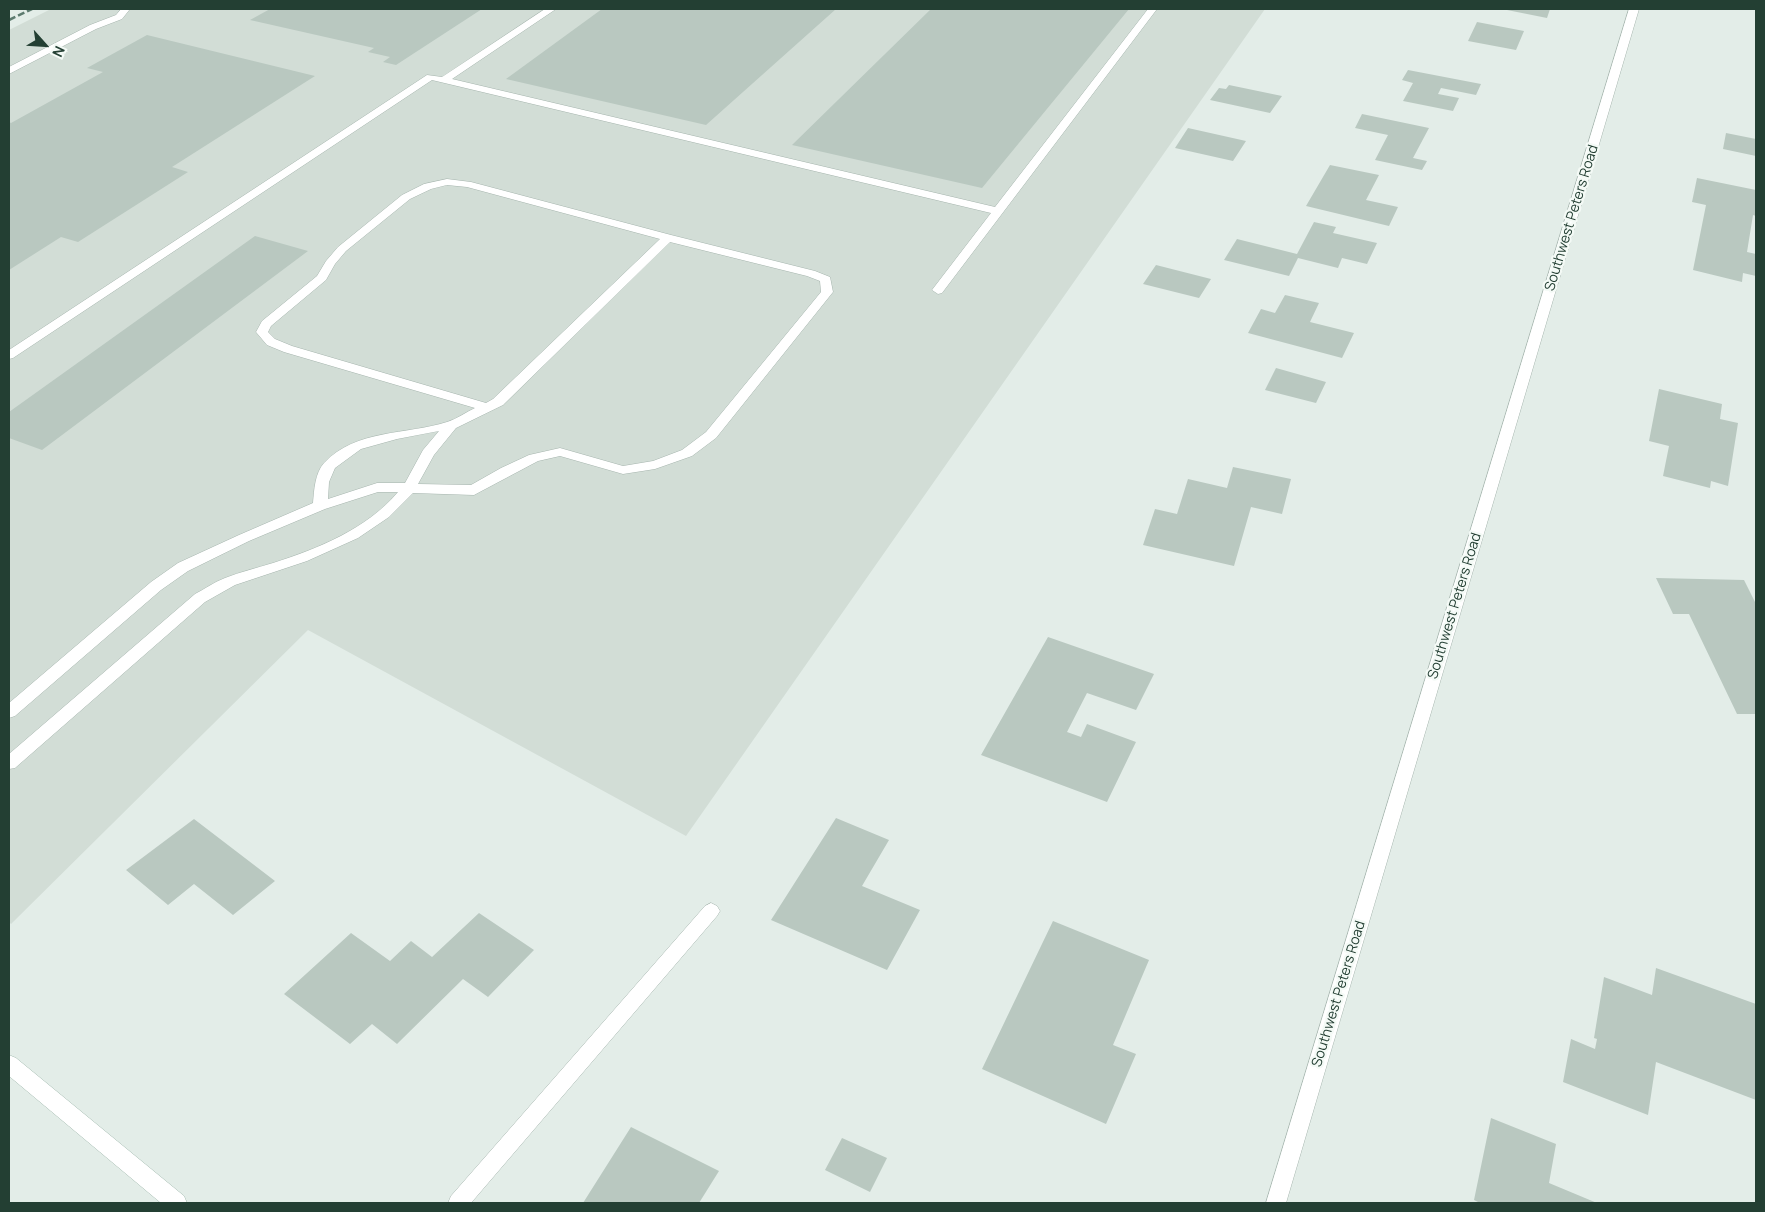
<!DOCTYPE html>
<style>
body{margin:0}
#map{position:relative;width:1765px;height:1212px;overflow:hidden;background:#e3ede8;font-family:Manrope,sans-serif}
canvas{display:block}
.frame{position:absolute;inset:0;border:10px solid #233f33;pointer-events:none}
.north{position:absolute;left:20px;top:20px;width:50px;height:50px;-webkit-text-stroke:4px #f4faf6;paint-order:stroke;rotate:116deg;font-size:14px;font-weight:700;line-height:20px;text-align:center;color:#233f33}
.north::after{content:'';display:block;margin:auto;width:18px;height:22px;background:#233f33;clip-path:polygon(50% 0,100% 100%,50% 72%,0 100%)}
</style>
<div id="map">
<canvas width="1765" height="1212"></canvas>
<div class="frame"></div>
<div class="north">N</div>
</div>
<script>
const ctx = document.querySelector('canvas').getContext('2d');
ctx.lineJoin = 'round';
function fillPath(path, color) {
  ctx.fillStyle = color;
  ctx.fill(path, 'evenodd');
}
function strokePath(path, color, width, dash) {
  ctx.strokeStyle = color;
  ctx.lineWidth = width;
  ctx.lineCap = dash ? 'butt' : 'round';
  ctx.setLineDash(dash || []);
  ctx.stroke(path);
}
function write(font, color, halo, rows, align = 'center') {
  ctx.font = font + ' Manrope,sans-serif';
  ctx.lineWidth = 4.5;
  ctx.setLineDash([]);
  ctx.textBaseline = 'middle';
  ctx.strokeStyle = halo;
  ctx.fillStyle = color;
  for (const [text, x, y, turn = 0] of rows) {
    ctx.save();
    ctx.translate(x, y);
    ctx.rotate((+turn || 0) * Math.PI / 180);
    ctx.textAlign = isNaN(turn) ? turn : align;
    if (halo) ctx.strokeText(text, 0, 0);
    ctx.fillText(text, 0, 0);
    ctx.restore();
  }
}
fillPath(new Path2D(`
 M 51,9 L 1265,9 L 686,836 L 308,630 L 11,924 L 9,922 L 9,30 Z`), '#d2ddd6');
fillPath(new Path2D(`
 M 270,9 L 482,9 L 396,65 L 383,62 L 390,57 L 368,52 L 374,48 L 250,20 Z
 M 602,9 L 836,9 L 706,125 L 506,79 Z
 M 931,9 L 1129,9 L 982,188 L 792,145 Z
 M 1502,9 L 1550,9 L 1547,18 Z
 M 1477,22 L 1524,31 L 1516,50 L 1468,41 Z
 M 147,35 L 315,76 L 172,167 L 188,172 L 78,242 L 61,237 L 9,270 L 9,122 L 11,123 L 103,72 L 87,68 Z
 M 1408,70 L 1481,84 L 1476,95 L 1441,88 L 1438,94 L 1459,98 L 1453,111 L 1403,101 L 1413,83 L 1402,80 Z
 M 1229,85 L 1282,96 L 1270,113 L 1210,100 L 1219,88 L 1226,89 Z
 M 1362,114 L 1429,128 L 1413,158 L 1427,161 L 1422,170 L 1375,160 L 1388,135 L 1355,128 Z
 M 1188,128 L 1246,141 L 1233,161 L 1175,148 Z
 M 1726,133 L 1756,139 L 1756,156 L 1723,149 Z
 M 1330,165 L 1379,175 L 1366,200 L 1398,207 L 1389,226 L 1306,206 Z
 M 1697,178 L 1756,190 L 1756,216 L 1753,215 L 1747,252 L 1756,254 L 1756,276 L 1743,273 L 1742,282 L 1693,270 L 1706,205 L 1692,202 Z
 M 1314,222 L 1336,227 L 1333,233 L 1377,243 L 1367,264 L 1342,258 L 1338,268 L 1298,258 L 1289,276 L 1224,260 L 1237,239 L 1297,254 Z
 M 255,236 L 308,251 L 42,450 L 9,438 L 9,412 Z
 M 1156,265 L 1211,279 L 1199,298 L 1143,284 Z
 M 1285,295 L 1319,303 L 1310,322 L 1354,333 L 1342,358 L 1248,333 L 1261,309 L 1275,313 Z
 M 1276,368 L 1326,382 L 1316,403 L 1265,390 Z
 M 1659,389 L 1722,404 L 1720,419 L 1738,423 L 1728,486 L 1711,481 L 1710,488 L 1663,476 L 1669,446 L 1649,441 Z
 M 1233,467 L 1291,479 L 1282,514 L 1251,507 L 1234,566 L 1143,545 L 1155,509 L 1177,514 L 1188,479 L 1227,488 Z
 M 1656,578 L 1744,580 L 1756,604 L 1756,714 L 1737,714 L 1689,614 L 1673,614 Z
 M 1048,637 L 1154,674 L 1136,710 L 1087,693 L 1067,732 L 1081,737 L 1087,724 L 1136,742 L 1107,802 L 981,755 Z
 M 836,818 L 889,840 L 862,886 L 920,910 L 887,970 L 771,920 Z
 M 194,819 L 275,881 L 233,915 L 194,884 L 168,905 L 126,870 Z
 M 479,913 L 534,950 L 488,997 L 463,979 L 397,1044 L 372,1024 L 350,1044 L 284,994 L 351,933 L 390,961 L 411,941 L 432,957 Z
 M 1053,921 L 1149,960 L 1113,1045 L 1136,1054 L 1106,1124 L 982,1069 Z
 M 1656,968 L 1756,1004 L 1756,1100 L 1656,1062 L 1648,1115 L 1563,1082 L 1571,1039 L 1595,1049 L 1597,1039 L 1594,1038 L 1604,977 L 1652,995 Z
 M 1491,1118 L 1556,1144 L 1549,1183 L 1597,1203 L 1480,1203 L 1474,1200 Z
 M 631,1127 L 719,1171 L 699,1203 L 583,1203 Z
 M 842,1138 L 887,1158 L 870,1192 L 825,1170 Z`), '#b9c8c0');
const service = new Path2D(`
 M 121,9 L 130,9 L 122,19 L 96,29 L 9,74 L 9,67 L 90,25 L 116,15 Z
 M 545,9 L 556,9 L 452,79 L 995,207 L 1148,9 L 1157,9 L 942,293 L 938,294 L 932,290 L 991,213 L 432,80 L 13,358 L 9,359 L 9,350 L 427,75 L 442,77 Z
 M 447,179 L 471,182 L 671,235 L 815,271 L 830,277 L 833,292 L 716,438 L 692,456 L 655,469 L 623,474 L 560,456 L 538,461 L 474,495 L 413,493 L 389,517 L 358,538 L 307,561 L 235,585 L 205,602 L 15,768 L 9,769 L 9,754 L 195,594 C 205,589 214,582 225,578 C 240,572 257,568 273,563 C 317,549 367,529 398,492 L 378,492 L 325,509 L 249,541 L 188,571 L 161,590 L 15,716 L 9,718 L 9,703 L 151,582 L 178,563 L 239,535 L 313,503 C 314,490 315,473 324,463 C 356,429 406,435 447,422 C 457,419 466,412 475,408 L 284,352 L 267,345 L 256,332 L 262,321 L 317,276 L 326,261 L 338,247 L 402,195 L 424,184 ZM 447,185 L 467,187 L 660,239 L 493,399 L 486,403 L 292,346 L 275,339 L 268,332 L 271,326 L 326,280 L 335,264 L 346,251 L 410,199 L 431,189 ZM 670,242 L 807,276 L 820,281 L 821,292 L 706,432 L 682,450 L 653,461 L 623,466 L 560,448 L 529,455 L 501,468 L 471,485 L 418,484 L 434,455 L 456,428 L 503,405 ZM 439,431 L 423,450 L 405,483 L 377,483 L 328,499 L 329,482 L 335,468 L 361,449 L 397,439 Z
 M 711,903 L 717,906 L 720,911 L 717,916 L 471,1203 L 448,1203 L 451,1196 L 705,906 Z`);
const minor = new Path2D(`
 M 1629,9 L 1639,9 L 1286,1203 L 1266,1203 Z`);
const secondary = new Path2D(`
 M 9,1055 L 16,1058 L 184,1196 L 187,1203 L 161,1203 L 9,1076 Z`);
strokePath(service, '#a6b5ae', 1);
strokePath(minor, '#a6b5ae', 1);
strokePath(secondary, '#a2b9ae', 1);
fillPath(service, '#fff');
fillPath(minor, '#fff');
fillPath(secondary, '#fff');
strokePath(new Path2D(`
 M 9,20 L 32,9`), '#5d7b6f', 2.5, [7, 3]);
write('14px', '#233f33', '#f4faf6', [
 ["Southwest Peters Road",1572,218,-73],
 ["Southwest Peters Road",1455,606,-73],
 ["Southwest Peters Road",1339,994,-73]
]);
</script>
